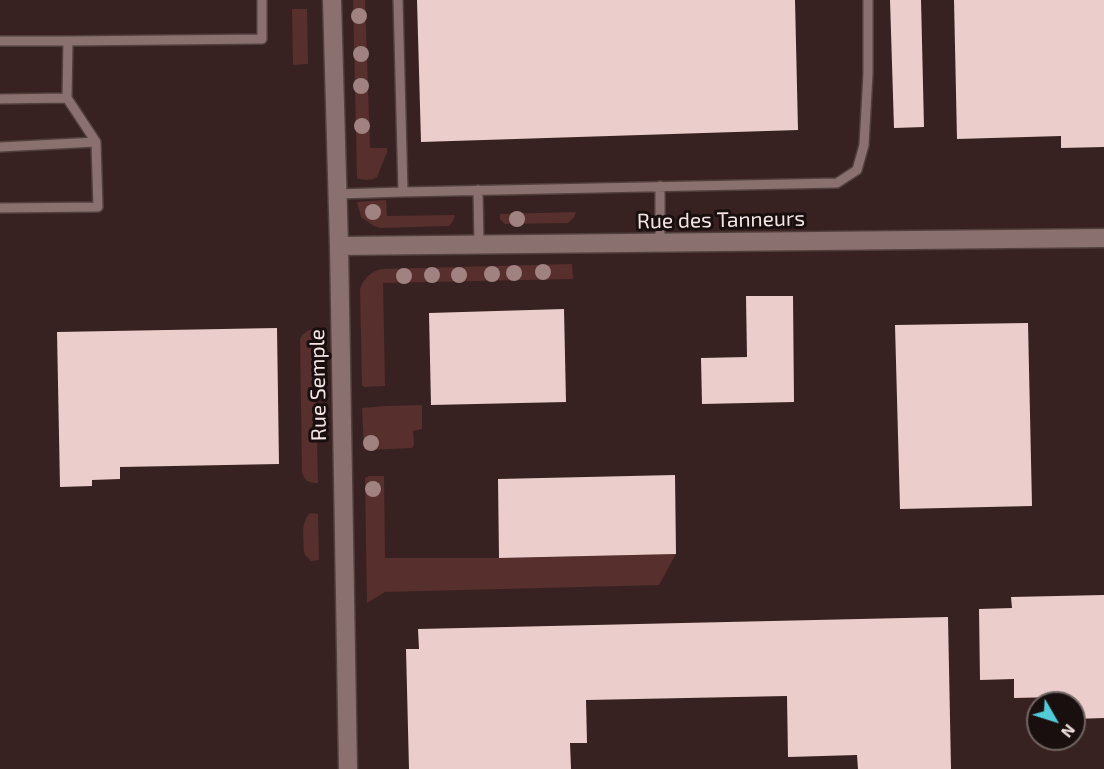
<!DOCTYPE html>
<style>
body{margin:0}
#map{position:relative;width:1104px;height:769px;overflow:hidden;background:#382221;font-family:"Exo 2",sans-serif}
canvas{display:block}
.north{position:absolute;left:1026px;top:691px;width:60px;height:60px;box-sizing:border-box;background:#180f0e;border:2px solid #706563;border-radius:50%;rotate:129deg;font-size:16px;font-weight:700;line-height:24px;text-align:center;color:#f4e5e3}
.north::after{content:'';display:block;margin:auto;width:21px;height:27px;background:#52cbd9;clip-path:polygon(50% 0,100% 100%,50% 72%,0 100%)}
</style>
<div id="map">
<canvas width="1104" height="769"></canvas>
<div class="north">N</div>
</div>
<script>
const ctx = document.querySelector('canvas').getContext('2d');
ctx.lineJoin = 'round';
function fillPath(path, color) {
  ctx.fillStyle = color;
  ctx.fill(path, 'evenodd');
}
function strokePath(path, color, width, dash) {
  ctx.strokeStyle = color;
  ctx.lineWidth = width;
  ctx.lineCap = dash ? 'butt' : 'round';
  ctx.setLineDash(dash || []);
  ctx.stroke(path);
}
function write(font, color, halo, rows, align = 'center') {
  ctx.font = font + ' "Exo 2",sans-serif';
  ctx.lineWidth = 6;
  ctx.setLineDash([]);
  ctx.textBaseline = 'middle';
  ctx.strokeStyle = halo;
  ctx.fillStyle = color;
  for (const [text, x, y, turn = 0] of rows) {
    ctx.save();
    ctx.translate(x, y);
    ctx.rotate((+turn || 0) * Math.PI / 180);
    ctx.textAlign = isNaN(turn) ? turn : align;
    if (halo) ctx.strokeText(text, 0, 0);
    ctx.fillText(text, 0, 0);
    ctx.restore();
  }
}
fillPath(new Path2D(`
 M 353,0 L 365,0 L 370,148 L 387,148 L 387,152 L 377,177 C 372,181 361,180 357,178 Z
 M 292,9 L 307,9 L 308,64 L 293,65 Z
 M 386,200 L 387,216 L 455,215 L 453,221 L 449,226 L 381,228 L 374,226 L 361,217 L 357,202 Z
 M 576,212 L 574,217 L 568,223 L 505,224 L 500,219 L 500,214 Z
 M 572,264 L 573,279 L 383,283 L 385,384 L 385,386 L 364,387 L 362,385 L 360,289 C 364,278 370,272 382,269 Z
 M 309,330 L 314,330 L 318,483 C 309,483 304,481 302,472 L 300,339 L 302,335 Z
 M 422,405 L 422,429 L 413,431 L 414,445 L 412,448 L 366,450 L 364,449 L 362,408 L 386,406 Z
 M 369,476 L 384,476 L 385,558 L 499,558 L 676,554 L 659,585 L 385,592 L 367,603 L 365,478 Z
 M 310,513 L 318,514 L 319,560 L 311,561 L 305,555 L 304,552 C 304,538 300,523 310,513 Z`), '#572f2c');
fillPath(new Path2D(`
 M 417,0 L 795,0 L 798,130 L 421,142 Z
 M 890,0 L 921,0 L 924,127 L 894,128 Z
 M 954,0 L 1104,0 L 1104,147 L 1061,148 L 1061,136 L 957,139 Z
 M 746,296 L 793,296 L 794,402 L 702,404 L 701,358 L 747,357 Z
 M 564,309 L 566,402 L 431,405 L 429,313 Z
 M 1028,323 L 1032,506 L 900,509 L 895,325 Z
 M 277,328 L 279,464 L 120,467 L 120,479 L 92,480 L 92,486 L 60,487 L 57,332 Z
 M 675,475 L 676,554 L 499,558 L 498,479 Z
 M 1104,595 L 1104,718 L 1074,719 L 1074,703 L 1056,703 L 1056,697 L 1014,698 L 1014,679 L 980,680 L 979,609 L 1012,608 L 1011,597 Z
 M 948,617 L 951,769 L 858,769 L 857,755 L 788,757 L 787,696 L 586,700 L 587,743 L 570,743 L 571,769 L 409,769 L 406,649 L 419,649 L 418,629 Z`), '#ebcecb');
const service = new Path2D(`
 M 398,0 L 403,192
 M 0,41 L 68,41 L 67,98
 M 68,41 L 262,39 L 262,0
 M 0,99 L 67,98 L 96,142
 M 0,147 L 96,142 L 98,207 L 0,208
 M 660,186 L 660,243
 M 478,190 L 479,245
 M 338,194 L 403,192 L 837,183 L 857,170 L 864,145 L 868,74 L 868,0`);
const minor = new Path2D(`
 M 332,0 L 339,246 L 348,769
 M 339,246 L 1104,238`);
strokePath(service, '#513f3e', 12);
strokePath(minor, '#513f3e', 21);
strokePath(service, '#8a706e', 9);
strokePath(minor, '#8a706e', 18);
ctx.fillStyle = '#a08280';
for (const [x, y] of [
 [359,16],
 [361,54],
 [361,86],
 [362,126],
 [373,212],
 [517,219],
 [543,272],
 [514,273],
 [492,274],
 [432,275],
 [459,275],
 [404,276],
 [371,443],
 [373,489]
]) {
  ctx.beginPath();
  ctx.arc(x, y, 8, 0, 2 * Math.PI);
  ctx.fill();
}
write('21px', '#f4e5e3', '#180f0e', [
 ["Rue des Tanneurs",721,220,-1],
 ["Rue Semple",318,385,-91]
]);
</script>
